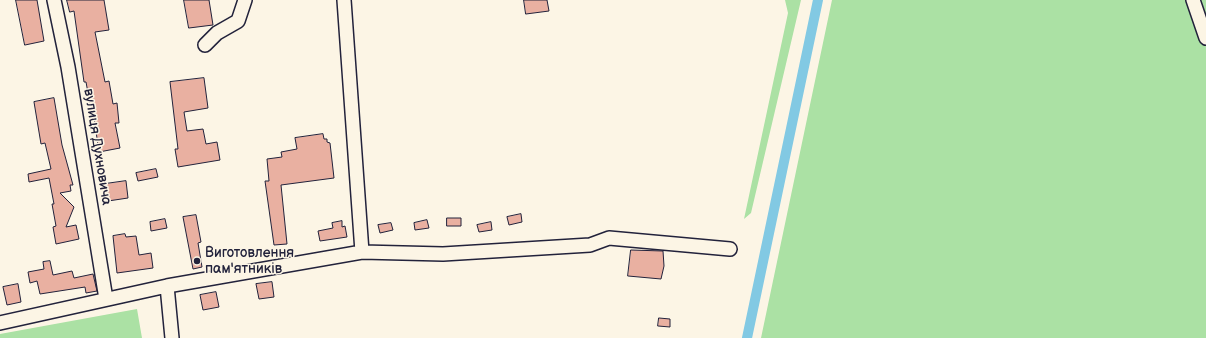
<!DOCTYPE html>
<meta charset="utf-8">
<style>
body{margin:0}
canvas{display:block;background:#fcf5e5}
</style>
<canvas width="1206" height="338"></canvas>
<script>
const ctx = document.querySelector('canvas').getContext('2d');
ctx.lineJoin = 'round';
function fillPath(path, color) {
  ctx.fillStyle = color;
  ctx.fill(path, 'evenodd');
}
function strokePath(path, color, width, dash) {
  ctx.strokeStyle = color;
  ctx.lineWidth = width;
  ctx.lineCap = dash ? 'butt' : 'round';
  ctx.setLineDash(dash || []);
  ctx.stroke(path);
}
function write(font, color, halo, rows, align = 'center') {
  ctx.font = font + ' "Balsamiq Sans",sans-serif';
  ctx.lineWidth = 3;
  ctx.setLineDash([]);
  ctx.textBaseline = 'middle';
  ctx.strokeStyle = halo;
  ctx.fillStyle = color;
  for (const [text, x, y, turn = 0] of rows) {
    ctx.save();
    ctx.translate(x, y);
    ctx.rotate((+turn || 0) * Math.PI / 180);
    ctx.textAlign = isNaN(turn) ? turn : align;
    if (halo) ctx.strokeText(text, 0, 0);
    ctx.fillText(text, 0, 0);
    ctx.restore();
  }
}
fillPath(new Path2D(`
 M 785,0 L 801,0 L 751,213 L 744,219 L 788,13 Z
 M 832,0 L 1206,0 L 1206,338 L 761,338 Z
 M 137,309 L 142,338 L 0,338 L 0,334 Z`), '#abe1a4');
strokePath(new Path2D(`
 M 747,338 L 818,0`), '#82c9e3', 10);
const building = new Path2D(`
 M 16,0 L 37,0 L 44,41 L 25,45 Z
 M 67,0 L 104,0 L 109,30 L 95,32 L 105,82 L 109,81 L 113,104 L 117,103 L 119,123 L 115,123 L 120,148 L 99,152 L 92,104 L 90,104 L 86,82 L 84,82 L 74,11 L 70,12 Z
 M 184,0 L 209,0 L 213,25 L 189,28 Z
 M 524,0 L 547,0 L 549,11 L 526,14 Z
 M 204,78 L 208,108 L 184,112 L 187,131 L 203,129 L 206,144 L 217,142 L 220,160 L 178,167 L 175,149 L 178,149 L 170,82 Z
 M 54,98 L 62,145 L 73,185 L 70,185 L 71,191 L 60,193 L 74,207 L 66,227 L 76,225 L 79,239 L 56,244 L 53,227 L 56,226 L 52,204 L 54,204 L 49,178 L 29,182 L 28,174 L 51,169 L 45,143 L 41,144 L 34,102 Z
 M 323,134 L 324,139 L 327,139 L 327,142 L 330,143 L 334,178 L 281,185 L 287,244 L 274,245 L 265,181 L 269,181 L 267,159 L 282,157 L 281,152 L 297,149 L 295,138 Z
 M 156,169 L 158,177 L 138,181 L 136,173 Z
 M 126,181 L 128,198 L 108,201 L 105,184 Z
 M 521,214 L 522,222 L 509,225 L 507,217 Z
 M 196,215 L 201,242 L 198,243 L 202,267 L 193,269 L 183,217 Z
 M 447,218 L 461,218 L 461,226 L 447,226 Z
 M 165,219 L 167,228 L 151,231 L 150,222 Z
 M 427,220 L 429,228 L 415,230 L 414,223 Z
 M 342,221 L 342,227 L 345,226 L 347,237 L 320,241 L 318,231 L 333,228 L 332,223 Z
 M 491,222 L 492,230 L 479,232 L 477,225 Z
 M 391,223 L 393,230 L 380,233 L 378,225 Z
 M 125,234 L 126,237 L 136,236 L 139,255 L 151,253 L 153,268 L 117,273 L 113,236 Z
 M 631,250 L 663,251 L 664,266 L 661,279 L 628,276 Z
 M 50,261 L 53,275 L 72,271 L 74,278 L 93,274 L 97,291 L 86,293 L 85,287 L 40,294 L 37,281 L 30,283 L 28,272 L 44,269 L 43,262 Z
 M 272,282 L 274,297 L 259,299 L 256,284 Z
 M 18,284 L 21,302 L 7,305 L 3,287 Z
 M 216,292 L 219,307 L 203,310 L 200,295 Z
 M 659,318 L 670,319 L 670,327 L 658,326 Z`);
fillPath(building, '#e9b0a1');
strokePath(building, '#22223b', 1);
const minor = new Path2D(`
 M 54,0 L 68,67 L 106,299
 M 1193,0 L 1206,38
 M 205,45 L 217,33 L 238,21 L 245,0
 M 362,252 L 443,254 L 590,245 L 609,238 L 730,249
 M 167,286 L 172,338
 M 0,323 L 167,286 L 362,252 L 344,0`);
strokePath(minor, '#22223b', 16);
strokePath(minor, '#fcf5e5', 13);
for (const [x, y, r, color] of [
 [197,261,4,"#22223b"]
]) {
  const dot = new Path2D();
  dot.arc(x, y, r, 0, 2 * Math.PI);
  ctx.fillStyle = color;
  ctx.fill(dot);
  strokePath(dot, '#fcf5e5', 1.5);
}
write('14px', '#22223b', '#fcf5e5', [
 ["вулиця Духновича",97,147,81]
]);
write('14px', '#22223b', '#fcf5e5', [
 ["Виготовлення",205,253],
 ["пам'ятників",205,269]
], 'left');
</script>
